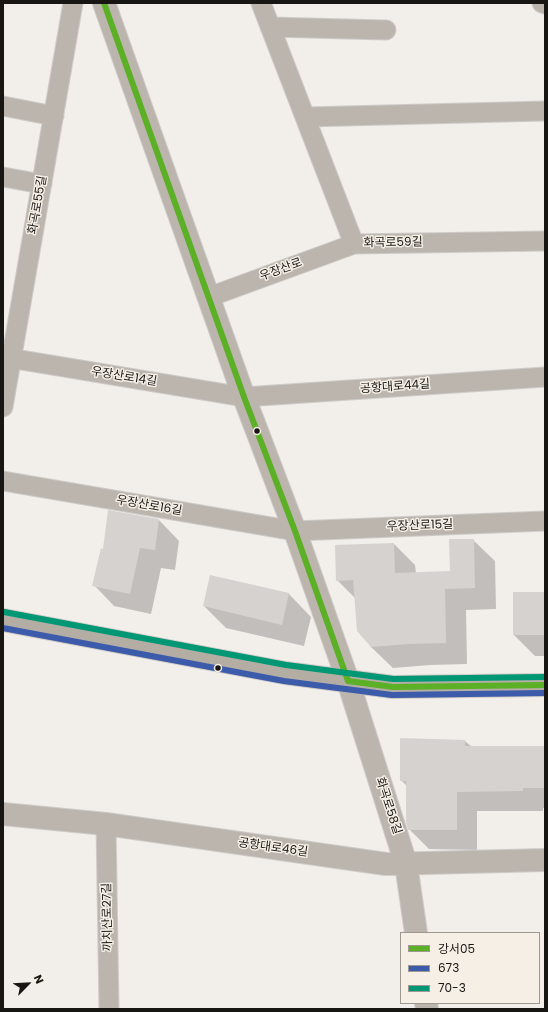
<!DOCTYPE html>
<meta charset="utf-8">
<style>
body{margin:0}
#map{position:relative;width:548px;height:1012px;overflow:hidden;background:#f2eeea;font-family:Poppins,"Noto Sans KR",sans-serif}
canvas{display:block}
.frame{position:absolute;inset:0;border:4px solid #181613;pointer-events:none}
.legend{position:absolute;left:400px;top:932px;width:140px;height:72px;box-sizing:border-box;background:#f5efe6;border:1px solid #9d9892;margin:0;padding:5px 7px;list-style:none;font-size:12px;color:#181613}
.legend li{display:flex;align-items:center;gap:8px;height:20px}
.legend b{width:20px;border:1px solid #9d9892}
.north{position:absolute;left:8px;top:964px;width:40px;height:40px;-webkit-text-stroke:3px #f5efe6;paint-order:stroke;rotate:66deg;font-size:11px;font-weight:700;line-height:16px;text-align:center;color:#181613}
.north::after{content:'';display:block;margin:auto;width:14px;height:18px;background:#181613;clip-path:polygon(50% 0,100% 100%,50% 72%,0 100%)}
</style>
<div id="map">
<canvas width="548" height="1012"></canvas>
<div class="frame"></div>
<ul class="legend">
<li><b style="height:5px;background:#5bb025"></b>강서05</li>
<li><b style="height:5px;background:#3d5bab"></b>673</li>
<li><b style="height:5px;background:#009775"></b>70-3</li>
</ul>
<div class="north">N</div>
</div>
<script>
const ctx = document.querySelector('canvas').getContext('2d');
ctx.lineJoin = 'round';
function fillPath(path, color) {
  ctx.fillStyle = color;
  ctx.fill(path, 'evenodd');
}
function strokePath(path, color, width, dash) {
  ctx.strokeStyle = color;
  ctx.lineWidth = width;
  ctx.lineCap = dash ? 'butt' : 'round';
  ctx.setLineDash(dash || []);
  ctx.stroke(path);
}
function write(font, color, halo, rows, align = 'center') {
  ctx.font = font + ' Poppins,"Noto Sans KR",sans-serif';
  ctx.lineWidth = 3;
  ctx.setLineDash([]);
  ctx.textBaseline = 'middle';
  ctx.strokeStyle = halo;
  ctx.fillStyle = color;
  for (const [text, x, y, turn = 0] of rows) {
    ctx.save();
    ctx.translate(x, y);
    ctx.rotate((+turn || 0) * Math.PI / 180);
    ctx.textAlign = isNaN(turn) ? turn : align;
    if (halo) ctx.strokeText(text, 0, 0);
    ctx.fillText(text, 0, 0);
    ctx.restore();
  }
}
fillPath(new Path2D(`
 M 159,520 L 179,541 L 175,570 L 161,568 L 151,614 L 114,606 L 94,585 L 104,550 Z
 M 473,540 L 495,561 L 496,609 L 466,610 L 467,664 L 430,665 L 393,668 L 371,647 L 355,598 L 337,580 L 394,544 L 415,565 L 416,573 L 451,572 Z
 M 211,576 L 289,594 L 311,617 L 304,646 L 226,628 L 204,606 Z
 M 545,593 L 545,656 L 535,656 L 514,635 Z
 M 401,739 L 465,741 L 472,747 L 545,747 L 545,808 L 543,808 L 543,811 L 477,811 L 477,850 L 429,849 L 409,829 L 407,786 L 401,780 Z`), '#0003');
fillPath(new Path2D(`
 M 108,510 L 159,519 L 155,550 L 140,548 L 130,594 L 92,586 L 101,548 L 103,549 Z
 M 449,539 L 474,539 L 475,588 L 445,589 L 446,643 L 408,644 L 371,647 L 357,631 L 353,580 L 336,581 L 335,545 L 394,543 L 395,573 L 450,571 Z
 M 210,575 L 289,593 L 282,625 L 203,606 Z
 M 513,592 L 545,592 L 545,635 L 513,635 Z
 M 400,738 L 465,740 L 465,746 L 545,746 L 545,788 L 523,788 L 523,791 L 457,792 L 457,830 L 408,830 L 406,821 L 406,781 L 400,781 Z`), '#d5d2cf');
const minor = new Path2D(`
 M 261,3 L 354,244 L 545,241
 M 542,3 L 545,4
 M 270,27 L 386,30
 M 3,106 L 54,116
 M 305,117 L 545,111
 M 3,177 L 42,184
 M 209,297 L 354,244
 M 3,357 L 244,397 L 545,377
 M 3,407 L 73,3
 M 3,481 L 295,531 L 545,521
 M 106,824 L 109,1009`);
const tertiary = new Path2D(`
 M 104,3 L 244,397 L 295,531 L 348,681 L 406,864 L 416,933
 M 3,814 L 106,824 L 386,864 L 545,860
 M 426,1003 L 427,1009`);
const primary = new Path2D(`
 M 3,620 L 285,673 L 393,687 L 545,685`);
strokePath(minor, '#cecbc8', 21);
strokePath(tertiary, '#cecbc8', 24);
strokePath(primary, '#cecbc8', 24);
strokePath(minor, '#bbb5ae', 19);
strokePath(tertiary, '#bbb5ae', 22);
strokePath(primary, '#b3ada4', 22);
strokePath(new Path2D(`
 M 104,3 L 244,397 L 295,531 L 348,681
 M 348,681 L 393,687 L 545,685`), '#5bb025', 6);
strokePath(new Path2D(`
 M 3,628 L 284,681 L 392,695 L 545,693`), '#3d5bab', 6);
strokePath(new Path2D(`
 M 4,612 L 286,665 L 393,679 L 545,677`), '#009775', 6);
for (const [x, y, r, color] of [
 [257,431,3.5,"#181613"],
 [218,668,3.5,"#181613"]
]) {
  const dot = new Path2D();
  dot.arc(x, y, r, 0, 2 * Math.PI);
  ctx.fillStyle = color;
  ctx.fill(dot);
  strokePath(dot, '#f5efe6', 1.5);
}
write('12px', '#181613', '#f5efe6', [
 ["화곡로55길",38,205,-80],
 ["화곡로59길",393,243,-1],
 ["우장산로",281,270,-20],
 ["우장산로14길",124,377,9],
 ["공항대로44길",395,387,-4],
 ["우장산로16길",149,506,10],
 ["우장산로15길",420,526,-2],
 ["화곡로58길",388,806,72],
 ["공항대로46길",273,848,8],
 ["까치산로27길",108,917,-91]
]);
</script>
